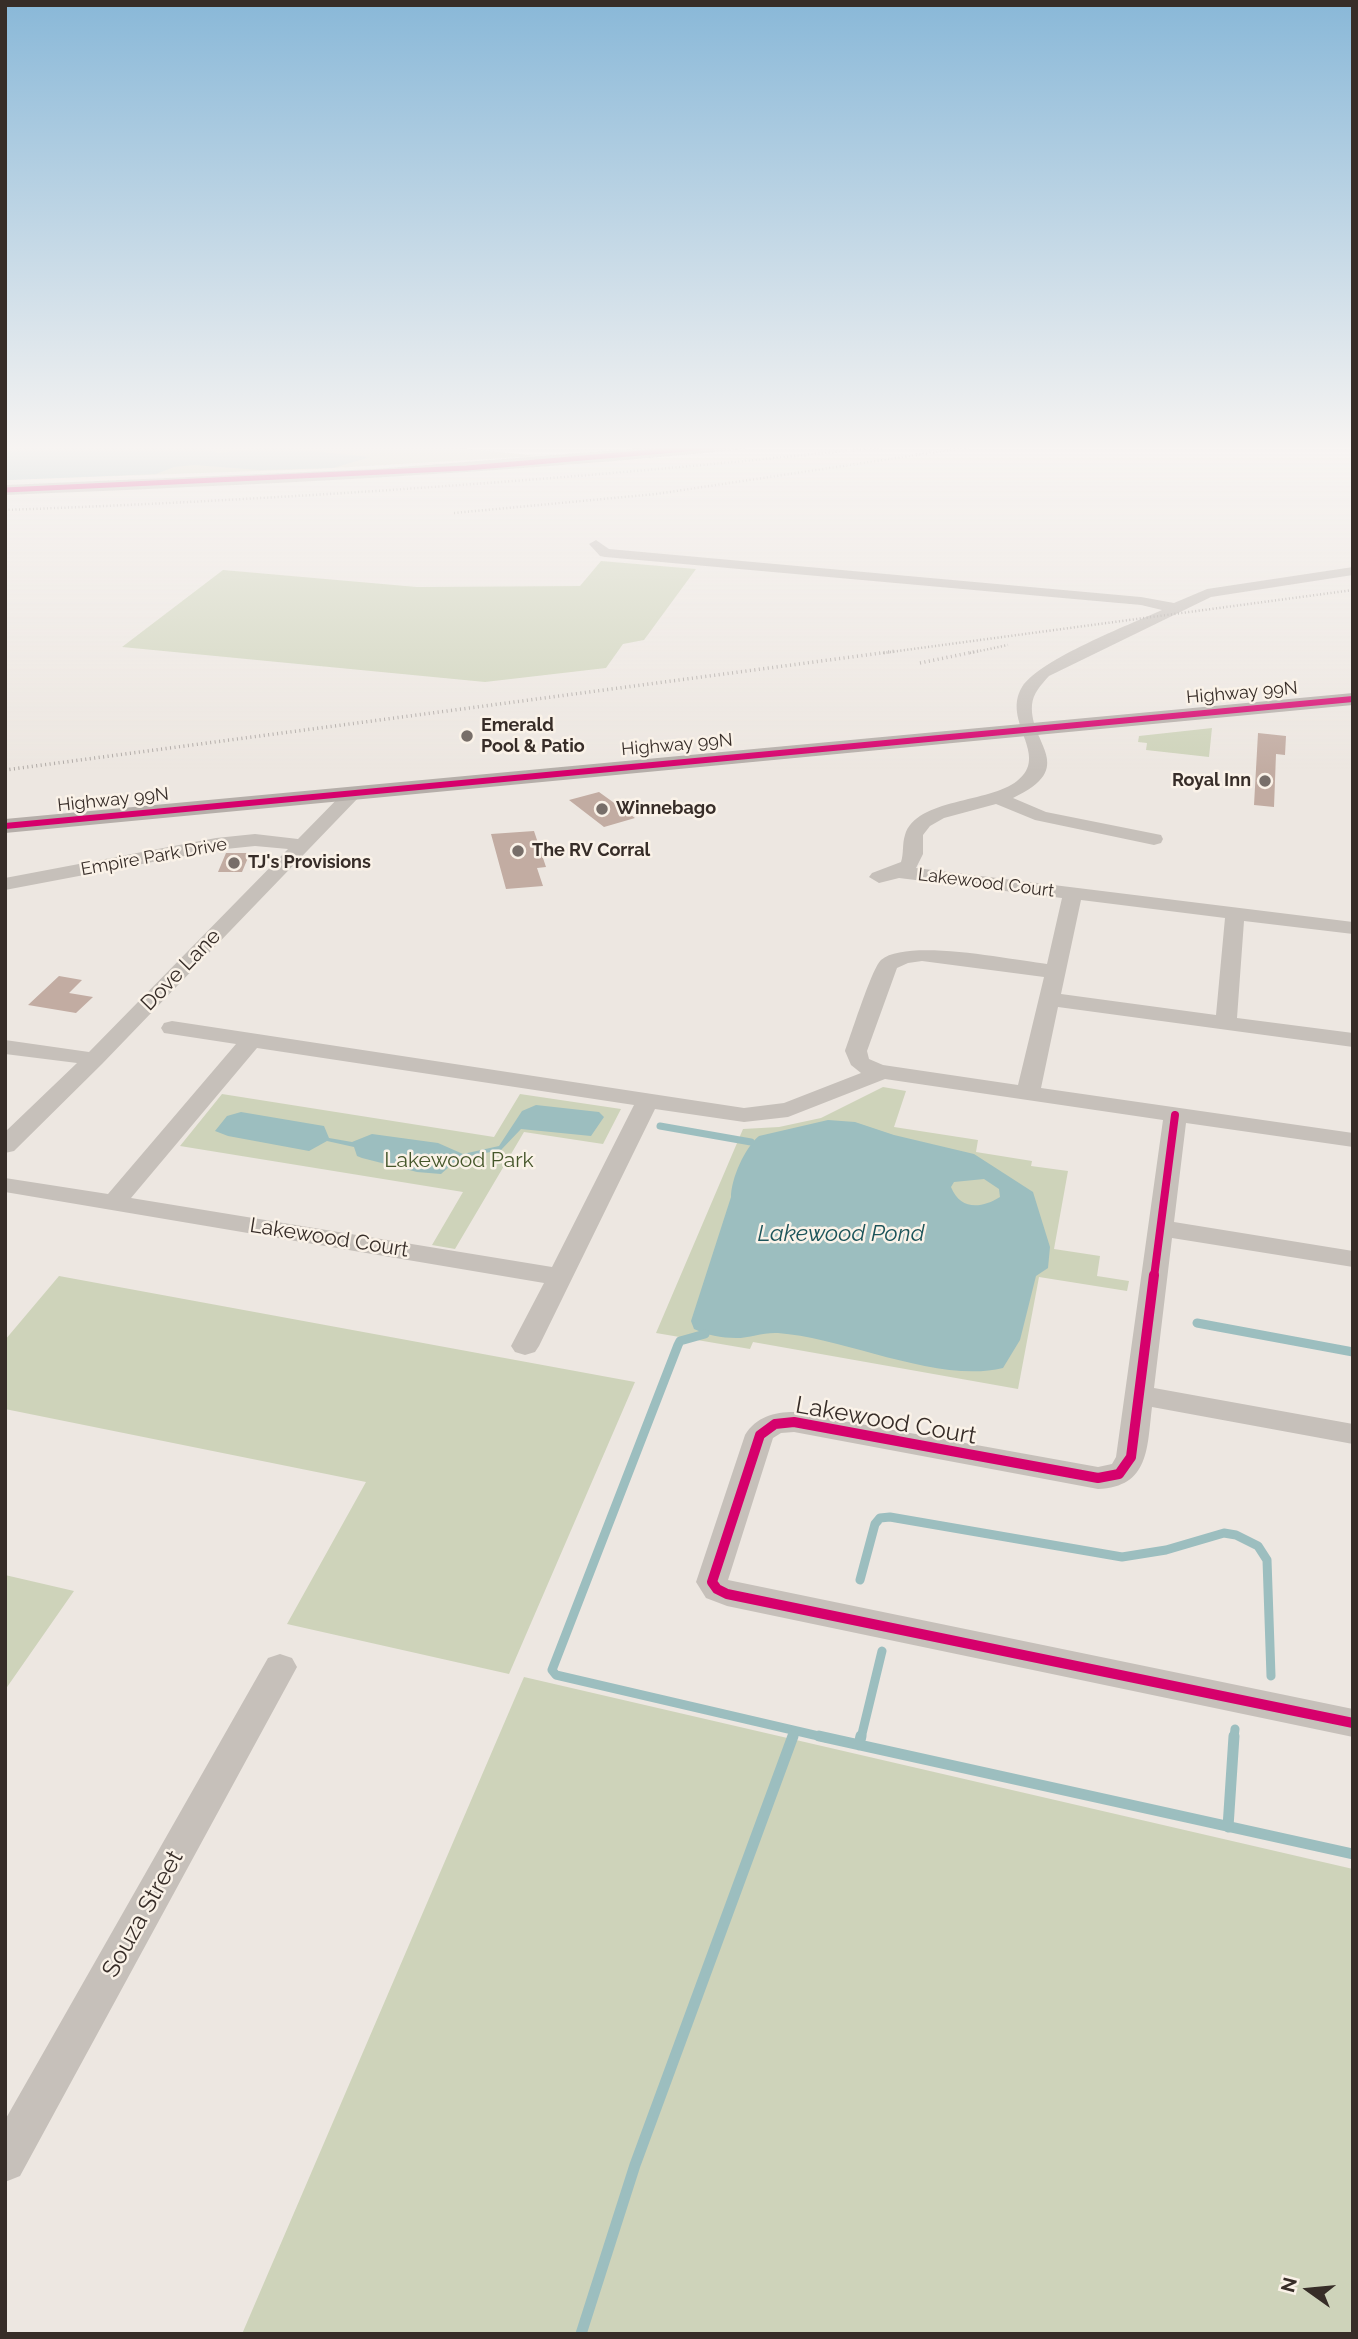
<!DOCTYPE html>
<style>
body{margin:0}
#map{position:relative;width:1358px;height:2339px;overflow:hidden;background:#ede7e1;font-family:Raleway,sans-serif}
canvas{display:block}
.frame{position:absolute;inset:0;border:7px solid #372d28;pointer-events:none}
.north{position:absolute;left:1274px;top:2255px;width:70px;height:70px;-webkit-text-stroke:5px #faf2e8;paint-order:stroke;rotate:285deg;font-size:19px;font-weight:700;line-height:28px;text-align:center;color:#372d28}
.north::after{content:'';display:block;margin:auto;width:24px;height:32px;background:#372d28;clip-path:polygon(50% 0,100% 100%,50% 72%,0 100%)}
</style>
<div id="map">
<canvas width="1358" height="2339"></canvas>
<div class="frame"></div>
<div class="north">N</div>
</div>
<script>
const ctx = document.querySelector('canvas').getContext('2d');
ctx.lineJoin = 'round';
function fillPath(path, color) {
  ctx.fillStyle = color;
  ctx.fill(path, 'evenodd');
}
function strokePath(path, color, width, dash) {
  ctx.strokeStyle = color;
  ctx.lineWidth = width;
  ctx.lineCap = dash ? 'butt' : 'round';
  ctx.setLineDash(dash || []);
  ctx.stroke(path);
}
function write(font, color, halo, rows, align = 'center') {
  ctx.font = font + ' Raleway,sans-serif';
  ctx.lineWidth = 5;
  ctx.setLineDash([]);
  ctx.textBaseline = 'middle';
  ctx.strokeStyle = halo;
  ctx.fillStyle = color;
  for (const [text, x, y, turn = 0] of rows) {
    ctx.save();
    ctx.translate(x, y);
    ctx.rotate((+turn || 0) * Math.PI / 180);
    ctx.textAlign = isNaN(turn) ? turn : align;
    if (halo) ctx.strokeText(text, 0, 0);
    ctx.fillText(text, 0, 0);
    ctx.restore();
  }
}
fillPath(new Path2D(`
 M 5,444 L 418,444 L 539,456 L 317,469 L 5,480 Z
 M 601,561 L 696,569 L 644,640 L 623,644 L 606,668 L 485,682 L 122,647 L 223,570 L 417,587 L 580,586 Z
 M 1212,728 L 1209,757 L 1146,750 L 1147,743 L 1138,742 L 1139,736 Z
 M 883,1087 L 906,1091 L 894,1127 L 978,1140 L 976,1152 L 1032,1161 L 1031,1166 L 1068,1171 L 1054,1249 L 1100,1256 L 1097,1276 L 1129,1281 L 1127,1291 L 1039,1277 L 1018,1389 L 753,1342 L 750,1349 L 656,1333 L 743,1129 L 779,1127 L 821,1118 Z
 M 222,1094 L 494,1137 L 520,1094 L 621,1109 L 603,1144 L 524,1132 L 455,1249 L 432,1245 L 463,1192 L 180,1146 Z
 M 59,1276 L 635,1382 L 509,1674 L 287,1624 L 366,1482 L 5,1409 L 5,1340 Z
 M 5,1575 L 74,1591 L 5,1690 Z
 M 524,1677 L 1353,1869 L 1353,2334 L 242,2334 Z`), '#ced3ba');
fillPath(new Path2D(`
 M 5,444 L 197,444 L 218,453 L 274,447 L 370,457 L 333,468 L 260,470 L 194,465 L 174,467 L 156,474 L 9,480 L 5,480 Z
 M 536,1105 L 599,1112 L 604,1117 L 591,1136 L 521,1129 L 501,1150 L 459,1158 L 441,1174 L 417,1172 L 362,1158 L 357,1156 L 354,1147 L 327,1141 L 309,1151 L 228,1136 L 215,1131 L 227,1116 L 241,1112 L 324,1126 L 329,1138 L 352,1142 L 372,1134 L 438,1143 L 463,1154 L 499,1146 L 522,1111 Z
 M 828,1120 L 855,1122 L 894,1135 L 974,1154 L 1033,1192 L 1050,1247 L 1048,1268 L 1036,1276 L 1020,1340 L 1003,1368 C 939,1384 845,1338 778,1333 C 764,1332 750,1338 736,1338 C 722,1338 706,1335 694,1329 L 691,1321 L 731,1197 C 731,1179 745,1147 759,1136 ZM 984,1179 L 999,1189 L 1000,1197 C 981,1209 960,1210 951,1187 L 954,1182 Z`), '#9cbebf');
strokePath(new Path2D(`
 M 660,1126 L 751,1142`), '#9cbebf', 7);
strokePath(new Path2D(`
 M 1197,1323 L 1353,1352
 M 705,1334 L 680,1341 L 678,1345 L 552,1670 L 556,1675 L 827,1738
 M 860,1580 L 875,1524 L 880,1518 L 890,1517 L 1122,1557 L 1166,1550 L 1224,1533 L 1236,1535 L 1258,1546 L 1267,1560 L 1271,1676
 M 792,1738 L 795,1731
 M 861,1738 L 882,1651
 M 1234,1738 L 1235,1729`), '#9cbebf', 9);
strokePath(new Path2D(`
 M 819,1736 L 1353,1854
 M 859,1745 L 861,1736
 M 1228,1827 L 1234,1736
 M 581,2334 L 635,2165 L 793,1736`), '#9cbebf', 11);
fillPath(new Path2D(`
 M 1258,733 L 1286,736 L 1285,755 L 1276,754 L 1274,807 L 1254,805 Z
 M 599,792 L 635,818 L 604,827 L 569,800 Z
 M 534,831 L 546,867 L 537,868 L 543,886 L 506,889 L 491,834 Z
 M 226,853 L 250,853 L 242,872 L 218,872 Z
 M 59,976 L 82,980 L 69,993 L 93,997 L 76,1013 L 28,1005 Z`), '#c2aca2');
fillPath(new Path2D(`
 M 596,540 L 609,549 L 1141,597 L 1174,603 L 1207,589 L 1353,567 L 1353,575 L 1211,597 L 1049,676 C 1041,685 1033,693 1032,705 C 1029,744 1079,767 1013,798 L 1046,812 L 1161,835 L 1163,839 L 1161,843 L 1154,845 L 1035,820 L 996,804 L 944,818 L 930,826 L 923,835 L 923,854 L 916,868 L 1353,922 L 1353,934 L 1244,921 L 1237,1018 L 1353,1033 L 1353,1047 L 1058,1007 L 1041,1088 L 1353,1133 L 1353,1147 L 1186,1123 L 1174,1222 L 1353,1251 L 1353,1267 L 1172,1238 L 1154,1388 L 1353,1424 L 1353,1444 L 1152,1407 C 1147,1447 1150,1487 1098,1489 L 794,1432 L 781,1433 L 773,1438 L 728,1580 L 1353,1709 L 1353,1737 L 727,1606 L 706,1598 L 696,1582 L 745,1435 C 756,1417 774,1412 794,1412 L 1098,1467 L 1112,1464 L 1116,1457 L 1163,1120 L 885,1079 L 788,1117 L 744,1122 L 655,1109 L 539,1346 L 535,1352 L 525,1355 L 515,1352 L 511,1346 L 544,1283 L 5,1192 L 5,1178 L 108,1194 L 236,1044 L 164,1033 L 161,1028 L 164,1023 L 172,1021 L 744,1108 L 784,1103 L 861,1073 L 851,1065 L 845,1051 C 851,1035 872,968 881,960 C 908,938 1011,960 1047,964 L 1062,898 L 899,878 L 879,883 L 869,877 L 872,873 L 901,862 C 904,853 902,844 905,835 C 916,798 990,803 1017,781 C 1051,755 1001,722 1022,687 C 1040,659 1129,625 1162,610 L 1141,605 L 605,557 L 600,556 L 589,544 ZM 1081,900 L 1225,918 L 1216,1015 L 1061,994 ZM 922,961 L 1044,977 L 1018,1085 L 883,1065 L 869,1059 L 867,1051 L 897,968 L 908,963 ZM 257,1048 L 634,1105 L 552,1267 L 131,1198 Z
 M 354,787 L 360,788 L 363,792 L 360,796 L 102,1064 L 14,1151 L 5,1153 L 5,1132 L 77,1063 L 5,1054 L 5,1040 L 89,1052 L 288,849 L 255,846 L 216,850 L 5,890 L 5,878 L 216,838 L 255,834 L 298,839 L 348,788 Z
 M 280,1654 L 292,1658 L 297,1667 L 20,2176 L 5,2182 L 5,2120 L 268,1658 Z`), '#c6c0ba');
fillPath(new Path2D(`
 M 694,444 L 751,444 L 744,449 C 498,474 252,485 5,495 L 5,485 L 375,469 Z
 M 1353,693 L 1353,705 L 5,833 L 5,819 Z`), '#b5aea9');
strokePath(new Path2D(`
 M 5,510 C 307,499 608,477 909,444
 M 454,513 L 656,494 L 989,444
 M 883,653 L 1353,590
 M 970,653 L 1008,645`), '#aea8a4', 2.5, [1, 2.5]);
strokePath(new Path2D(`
 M 920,663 L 978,651
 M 5,770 L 896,651`), '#aea8a4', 3.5, [1, 3.5]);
strokePath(new Path2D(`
 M 5,490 L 467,468 L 744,444`), '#d6006c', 5);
strokePath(new Path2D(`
 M 5,826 L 1353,699`), '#d6006c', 6);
strokePath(new Path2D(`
 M 1154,1277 L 1175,1115`), '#d6006c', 8);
strokePath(new Path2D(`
 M 1154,1275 L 1131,1457 L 1119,1474 L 1098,1478 L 794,1422 L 775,1424 L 760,1435 L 712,1582 L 717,1589 L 727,1594 L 1353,1723`), '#d6006c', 10);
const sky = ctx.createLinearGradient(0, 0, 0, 772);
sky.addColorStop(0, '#89b8d8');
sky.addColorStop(0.58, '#f7f4f2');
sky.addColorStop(1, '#f7f4f200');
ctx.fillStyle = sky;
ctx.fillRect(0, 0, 1358, 772);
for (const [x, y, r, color] of [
 [467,736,7,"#776e69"],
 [1265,781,7,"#776e69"],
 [602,809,7,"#776e69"],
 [518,851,7,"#776e69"],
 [234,863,7,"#776e69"]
]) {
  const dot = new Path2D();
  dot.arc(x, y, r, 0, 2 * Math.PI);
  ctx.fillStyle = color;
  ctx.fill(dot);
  strokePath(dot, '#faf2e8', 2.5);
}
write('18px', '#372d28', '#faf2e8', [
 ["Highway 99N",1242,693,-5],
 ["Highway 99N",677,745,-5],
 ["Highway 99N",113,800,-6],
 ["Empire Park Drive",154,857,-10],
 ["Lakewood Court",986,883,7]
]);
write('bold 18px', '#372d28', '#faf2e8', [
 ["Emerald",481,726],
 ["Pool & Patio",481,747],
 ["Royal Inn",1251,781,"right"],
 ["Winnebago",616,809],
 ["The RV Corral",532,851],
 ["TJ's Provisions",248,863]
], 'left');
write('21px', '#372d28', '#faf2e8', [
 ["Dove Lane",181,970,-46],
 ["Lakewood Court",329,1238,9]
]);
write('21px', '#45562a', '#faf2e8', [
 ["Lakewood Park",459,1161]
]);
write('italic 23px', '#1c545a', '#faf2e8', [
 ["Lakewood Pond",841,1234]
]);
write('24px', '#372d28', '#faf2e8', [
 ["Lakewood Court",886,1421,10],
 ["Souza Street",143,1914,-61]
]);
</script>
